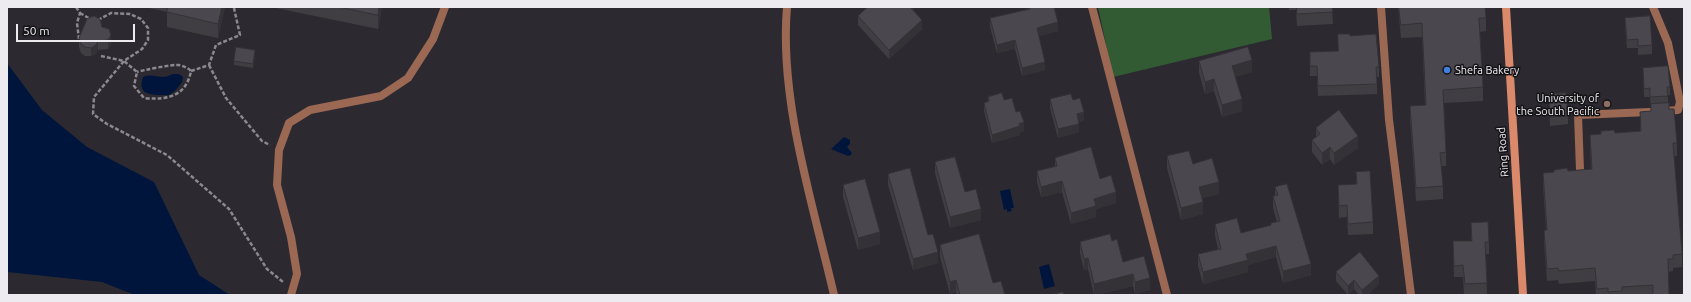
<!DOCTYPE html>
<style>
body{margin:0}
#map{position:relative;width:1691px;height:302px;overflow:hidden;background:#2c2a30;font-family:Ubuntu,sans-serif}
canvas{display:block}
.frame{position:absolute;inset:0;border:8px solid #edebf0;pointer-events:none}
.scale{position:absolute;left:16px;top:24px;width:119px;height:18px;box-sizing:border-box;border:2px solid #edebf0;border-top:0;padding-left:5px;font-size:12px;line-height:14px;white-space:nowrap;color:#edebf0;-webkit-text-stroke:3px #141316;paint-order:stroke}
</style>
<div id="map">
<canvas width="1691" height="302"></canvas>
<div class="frame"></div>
<div class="scale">50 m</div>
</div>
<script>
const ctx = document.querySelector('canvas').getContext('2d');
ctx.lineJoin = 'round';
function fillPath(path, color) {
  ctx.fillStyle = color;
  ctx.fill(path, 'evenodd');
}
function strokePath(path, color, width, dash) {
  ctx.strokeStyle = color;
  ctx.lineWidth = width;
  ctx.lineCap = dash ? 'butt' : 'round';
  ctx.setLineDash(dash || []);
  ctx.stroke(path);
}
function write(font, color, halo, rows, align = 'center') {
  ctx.font = font + ' Ubuntu,sans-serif';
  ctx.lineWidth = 3;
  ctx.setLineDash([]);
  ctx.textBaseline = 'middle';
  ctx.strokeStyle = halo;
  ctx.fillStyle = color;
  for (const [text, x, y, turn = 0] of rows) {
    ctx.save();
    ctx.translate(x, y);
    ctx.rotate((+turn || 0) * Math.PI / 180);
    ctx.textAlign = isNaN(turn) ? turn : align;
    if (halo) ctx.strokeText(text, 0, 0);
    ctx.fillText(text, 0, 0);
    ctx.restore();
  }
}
fillPath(new Path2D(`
 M 1098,7 L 1269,7 L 1272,39 L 1113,77 Z`), '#335b33');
fillPath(new Path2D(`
 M 7,63 L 42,110 L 87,147 L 154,182 L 199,275 L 230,295 L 135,295 L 102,282 L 7,272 Z
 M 173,74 L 179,74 L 183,77 L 182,82 L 176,90 L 169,95 C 155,95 136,97 143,77 C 155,72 160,81 173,74 Z
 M 844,137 L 850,140 L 850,144 L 847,147 L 852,153 L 851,155 L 848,156 L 831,149 Z
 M 1010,189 L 1014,208 L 1011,208 L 1012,211 L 1007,212 L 1007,209 L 1004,210 L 1000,191 Z
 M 1049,264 L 1055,286 L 1044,289 L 1039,267 Z`), '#00153b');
strokePath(new Path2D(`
 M 76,7 L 80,13 L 77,23 L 79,39
 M 80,13 L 92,20
 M 98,20 L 111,13 L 130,14 L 141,19 L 148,28 L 148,40 L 142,49 L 124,61 L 94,97 L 93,114 L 107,124 L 167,155 L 229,209 L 267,269 L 283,282
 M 101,56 L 124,61 L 137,72 L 134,86 L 144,98 C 167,100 186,97 191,71 C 188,68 184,66 179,65 C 174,64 143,70 137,72
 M 209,65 L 226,98 L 262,141 L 270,145
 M 191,71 L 209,65 L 216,45 L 240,35 L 234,8`), '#8b898f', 2.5, [4, 2]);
strokePath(new Path2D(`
 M 291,295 L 297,274 L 291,237 L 277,185 L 279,150 L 289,123 L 310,110 L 381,96 L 408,78 L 433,39 L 445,7`), '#9b6854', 8);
strokePath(new Path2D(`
 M 787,7 C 779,101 813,204 834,295
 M 1092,7 L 1167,295
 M 1381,7 L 1389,120 L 1411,295
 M 1653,7 L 1668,43 L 1680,102 L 1678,110 L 1665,111
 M 1580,170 L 1578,115 L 1649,112`), '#9b6854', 8);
strokePath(new Path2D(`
 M 1506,7 L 1523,295`), '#da896a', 8);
fillPath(new Path2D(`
 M 145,7 L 225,7 L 218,38 L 167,27 L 167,12 Z
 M 271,7 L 382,7 L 378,29 Z
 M 914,7 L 914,12 L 922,29 L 889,59 L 858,25 L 858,16 Z
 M 1027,7 L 1054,7 L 1058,31 L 1039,36 L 1045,70 L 1022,76 L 1015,49 L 997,53 L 990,27 L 990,18 L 1028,9 Z
 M 1289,7 L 1332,7 L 1333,24 L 1297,26 L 1296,10 L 1289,10 Z
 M 1398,7 L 1485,7 L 1486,18 L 1486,31 L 1480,32 L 1483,87 L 1483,101 L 1444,103 L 1446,152 L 1446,166 L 1441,166 L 1443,186 L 1443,199 L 1416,201 L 1410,119 L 1410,106 L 1425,105 L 1422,37 L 1401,38 Z
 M 1625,18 L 1652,45 L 1652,54 L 1638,55 L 1638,48 L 1627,48 L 1625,27 Z
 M 102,27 L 111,44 L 108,49 L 98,50 L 96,54 L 91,56 L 85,56 L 81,53 L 79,47 L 79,38 Z
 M 1338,34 L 1350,36 L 1379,67 L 1379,77 L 1377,77 L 1377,94 L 1318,96 L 1317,76 L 1310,76 L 1310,52 L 1338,51 Z
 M 255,55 L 253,68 L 234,65 L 234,61 Z
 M 1199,61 L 1252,72 L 1235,77 L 1242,111 L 1222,117 L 1214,91 L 1205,94 L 1199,73 Z
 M 1643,68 L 1670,87 L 1670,95 L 1668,95 L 1668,103 L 1677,143 L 1677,156 L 1674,156 L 1682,254 L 1682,267 L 1673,268 L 1673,271 L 1668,272 L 1669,295 L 1596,295 L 1595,281 L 1559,284 L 1558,280 L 1547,281 L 1544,243 L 1544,230 L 1546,230 L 1543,186 L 1543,173 L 1591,169 L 1590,148 L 1590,135 L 1640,131 L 1640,112 L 1651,111 L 1650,97 L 1644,97 Z
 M 1549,94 L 1568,116 L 1568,124 L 1550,126 L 1549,103 Z
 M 988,97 L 1004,100 L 1024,131 L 1020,132 L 1020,135 L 992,143 L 984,111 L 984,103 L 988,101 Z
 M 1050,99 L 1073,100 L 1084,121 L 1079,122 L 1079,132 L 1058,138 L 1050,108 Z
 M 1316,128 L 1358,148 L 1334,165 L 1330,159 L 1322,165 L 1312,152 L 1312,140 L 1316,137 Z
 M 1167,156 L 1193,164 L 1219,194 L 1202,198 L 1203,214 L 1181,220 L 1167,168 Z
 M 1055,158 L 1100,179 L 1116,203 L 1096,209 L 1096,217 L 1071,224 L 1062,192 L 1041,197 L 1037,182 L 1037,171 L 1055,166 Z
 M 935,162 L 965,192 L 981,220 L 950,228 L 935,173 Z
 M 1356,172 L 1373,222 L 1373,234 L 1348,235 L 1347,217 L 1339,218 L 1338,185 L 1356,184 Z
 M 888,174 L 928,235 L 938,263 L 913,270 L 888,185 Z
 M 843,185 L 880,244 L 858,250 L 843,197 Z
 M 1275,187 L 1311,275 L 1283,283 L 1276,257 L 1248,265 L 1248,272 L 1203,284 L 1198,266 L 1198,254 L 1218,249 L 1215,235 L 1215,224 L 1241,233 L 1271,225 L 1271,223 L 1277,222 L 1273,208 L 1273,196 L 1275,195 Z
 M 1471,223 L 1489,242 L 1489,254 L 1486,254 L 1487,295 L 1464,295 L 1463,277 L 1454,277 L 1453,241 L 1471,241 Z
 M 1080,242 L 1123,262 L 1150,290 L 1135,294 L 1133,286 L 1096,295 L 1094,295 L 1088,269 L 1084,270 L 1080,253 Z
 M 940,245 L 993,283 L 1005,295 L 957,295 L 956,292 L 950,294 L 940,257 Z
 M 1336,272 L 1379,284 L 1367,295 L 1359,295 L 1354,289 L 1348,295 L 1336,281 Z`), '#403d43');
fillPath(new Path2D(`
 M 222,7 L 225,7 L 218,38 L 218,24 Z
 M 379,7 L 382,7 L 378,29 L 378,15 Z
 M 910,7 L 914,7 L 914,12 Z
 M 922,20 L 922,29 L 889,59 L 889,50 Z
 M 1058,22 L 1058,31 L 1037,37 L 1037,28 Z
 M 111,35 L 111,44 L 108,49 L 108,40 Z
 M 1015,40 L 1015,49 L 997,53 L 997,45 Z
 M 98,41 L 98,50 L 96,54 L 91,56 L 91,48 Z
 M 255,50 L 255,55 L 253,68 L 253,64 Z
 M 1252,60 L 1252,72 L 1232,78 L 1232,66 Z
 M 1045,62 L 1045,70 L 1022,76 L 1022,68 Z
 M 1214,79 L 1214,91 L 1205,94 L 1205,82 Z
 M 1242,99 L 1242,111 L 1222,117 L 1222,105 Z
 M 1084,112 L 1084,121 L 1077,122 L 1077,114 Z
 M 1024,122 L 1024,131 L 1020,132 L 1020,135 L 992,143 L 992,135 Z
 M 1079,124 L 1079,132 L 1058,138 L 1058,129 Z
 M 1358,136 L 1358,148 L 1334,165 L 1334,153 Z
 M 1330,147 L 1330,159 L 1322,165 L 1322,153 Z
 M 1062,181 L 1062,192 L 1041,197 L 1041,187 Z
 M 1219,182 L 1219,194 L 1199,199 L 1199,187 Z
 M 1116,192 L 1116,203 L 1096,209 L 1096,217 L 1071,224 L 1071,213 L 1094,199 Z
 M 1203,202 L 1203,214 L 1181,220 L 1181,208 Z
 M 981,209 L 981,220 L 950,228 L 950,217 Z
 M 880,232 L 880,244 L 858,250 L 858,238 Z
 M 1276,246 L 1276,257 L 1248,265 L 1248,272 L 1203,284 L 1203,272 L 1246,254 Z
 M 938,252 L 938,263 L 913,270 L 913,259 Z
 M 1088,258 L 1088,269 L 1084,270 L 1084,259 Z
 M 1311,264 L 1311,275 L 1283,283 L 1283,271 Z
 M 1133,274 L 1133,286 L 1096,295 L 1094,295 L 1094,284 Z
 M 1379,276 L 1379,284 L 1367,295 L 1362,295 L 1362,290 Z
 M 1150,278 L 1150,290 L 1135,294 L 1135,282 Z
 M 956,280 L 956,292 L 950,294 L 950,282 Z
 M 1354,280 L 1354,289 L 1348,295 L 1348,286 Z`), '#343237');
const building = new Path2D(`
 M 168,7 L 222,7 L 218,24 L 167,12 Z
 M 339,7 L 379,7 L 378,15 Z
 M 868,7 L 910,7 L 922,20 L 889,50 L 858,16 Z
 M 1029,7 L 1054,7 L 1058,22 L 1037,28 L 1045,62 L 1022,68 L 1015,40 L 997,45 L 990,18 L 1030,9 Z
 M 1297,7 L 1332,7 L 1333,12 L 1297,14 Z
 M 1399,7 L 1485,7 L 1486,18 L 1479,18 L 1483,87 L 1443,90 L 1446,152 L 1440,153 L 1443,186 L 1416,188 L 1410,106 L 1426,105 L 1422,23 L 1401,25 Z
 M 94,16 L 100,19 L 102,27 L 109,29 L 111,35 L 108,40 L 98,41 L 96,45 L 91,48 L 85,47 L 81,44 L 79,38 L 87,19 Z
 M 1650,16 L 1652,45 L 1638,46 L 1638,39 L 1627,40 L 1625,18 Z
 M 1338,34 L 1350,34 L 1350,36 L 1376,34 L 1379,67 L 1376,67 L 1377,84 L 1318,86 L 1317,66 L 1310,66 L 1310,52 L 1338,51 Z
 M 236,47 L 255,50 L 253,64 L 234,61 Z
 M 1248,47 L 1252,60 L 1232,66 L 1242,99 L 1222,105 L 1214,79 L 1205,82 L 1199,61 Z
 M 1668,66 L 1670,87 L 1667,87 L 1668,96 L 1650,97 L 1650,88 L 1644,89 L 1643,68 Z
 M 1002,93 L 1004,100 L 1012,98 L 1016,112 L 1020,111 L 1024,122 L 1019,124 L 1020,126 L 992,135 L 984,103 L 989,101 L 988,97 Z
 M 1566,93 L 1568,116 L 1550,117 L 1549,94 Z
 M 1071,94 L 1073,100 L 1080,98 L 1084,112 L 1077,114 L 1079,124 L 1058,129 L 1050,99 Z
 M 1669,103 L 1669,109 L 1674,109 L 1677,143 L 1673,143 L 1682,254 L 1673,255 L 1673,259 L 1668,259 L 1669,295 L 1653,295 L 1653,285 L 1622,287 L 1622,291 L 1608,292 L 1608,288 L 1597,289 L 1595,268 L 1559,271 L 1558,268 L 1547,269 L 1544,230 L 1547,230 L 1543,173 L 1554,172 L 1554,170 L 1567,168 L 1568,171 L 1592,169 L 1590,135 L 1601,134 L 1601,131 L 1614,130 L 1615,133 L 1641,131 L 1640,112 L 1651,111 L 1651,104 Z
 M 1339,110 L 1358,136 L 1334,153 L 1330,147 L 1322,153 L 1312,140 L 1320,134 L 1316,128 Z
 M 1091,147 L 1100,179 L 1111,175 L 1116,192 L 1094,199 L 1096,206 L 1071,213 L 1062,181 L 1041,187 L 1037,171 L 1057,166 L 1055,158 Z
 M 1189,151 L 1193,164 L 1212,158 L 1219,182 L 1199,187 L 1203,202 L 1181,208 L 1167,156 Z
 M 955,157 L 965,192 L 976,189 L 981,209 L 950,217 L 935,162 Z
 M 910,168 L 928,235 L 933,234 L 938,252 L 913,259 L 888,174 Z
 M 1370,171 L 1373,222 L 1348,224 L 1347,205 L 1339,206 L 1338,185 L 1357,184 L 1356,172 Z
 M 865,179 L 880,232 L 858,238 L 843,185 Z
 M 1287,184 L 1311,264 L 1283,271 L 1276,246 L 1246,254 L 1248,260 L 1203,272 L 1198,254 L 1221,249 L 1215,224 L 1237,218 L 1241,233 L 1271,225 L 1271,223 L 1280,221 L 1273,196 L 1278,195 L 1275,187 Z
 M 1488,222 L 1489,242 L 1485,242 L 1487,283 L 1465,284 L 1463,265 L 1454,266 L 1453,241 L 1472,241 L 1471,223 Z
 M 979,234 L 993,283 L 1001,281 L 1005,295 L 960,295 L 956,280 L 950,282 L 940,245 Z
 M 1110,234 L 1112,241 L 1117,239 L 1123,262 L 1144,256 L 1150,278 L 1135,282 L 1133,274 L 1094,284 L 1088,258 L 1084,259 L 1080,242 Z
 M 1360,252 L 1379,276 L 1362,290 L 1354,280 L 1348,286 L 1336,272 Z
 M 1063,292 L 1064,295 L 1051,295 Z`);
fillPath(building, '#4a474e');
strokePath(building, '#343237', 1);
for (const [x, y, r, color] of [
 [1447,70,4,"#3f7fe0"],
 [1607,104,4,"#8d6e63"]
]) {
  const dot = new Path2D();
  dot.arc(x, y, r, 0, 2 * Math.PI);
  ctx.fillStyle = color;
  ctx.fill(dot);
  strokePath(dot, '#141316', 1.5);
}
write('11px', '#edebf0', '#141316', [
 ["Shefa Bakery",1455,70],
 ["University of",1599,98,"right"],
 ["the South Pacific",1599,111,"right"]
], 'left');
write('11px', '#edebf0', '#141316', [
 ["Ring Road",1503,152,-94]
]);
</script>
